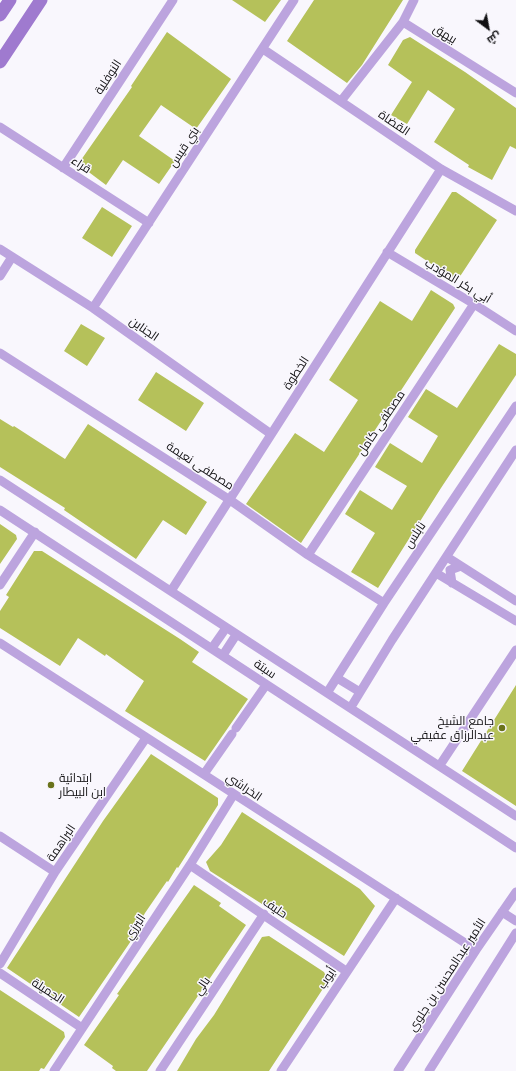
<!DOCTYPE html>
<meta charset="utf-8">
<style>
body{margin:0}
#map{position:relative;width:516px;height:1071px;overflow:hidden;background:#f9f7fd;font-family:"Golos Text",Cairo,sans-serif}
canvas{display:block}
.north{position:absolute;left:468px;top:8px;width:40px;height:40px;-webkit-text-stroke:3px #f9f7fd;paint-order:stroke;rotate:148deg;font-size:11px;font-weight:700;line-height:16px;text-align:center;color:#111012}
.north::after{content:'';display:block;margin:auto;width:14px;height:18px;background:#111012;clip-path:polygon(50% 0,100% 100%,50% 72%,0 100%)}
</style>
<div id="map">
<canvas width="516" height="1071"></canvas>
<div class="north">ش</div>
</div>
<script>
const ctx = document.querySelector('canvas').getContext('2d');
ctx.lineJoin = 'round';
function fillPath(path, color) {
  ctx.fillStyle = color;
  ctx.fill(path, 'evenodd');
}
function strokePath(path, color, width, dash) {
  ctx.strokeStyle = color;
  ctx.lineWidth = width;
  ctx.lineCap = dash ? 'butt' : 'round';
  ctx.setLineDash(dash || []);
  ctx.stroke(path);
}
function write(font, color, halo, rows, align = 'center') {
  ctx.font = font + ' "Golos Text",Cairo,sans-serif';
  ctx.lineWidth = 3;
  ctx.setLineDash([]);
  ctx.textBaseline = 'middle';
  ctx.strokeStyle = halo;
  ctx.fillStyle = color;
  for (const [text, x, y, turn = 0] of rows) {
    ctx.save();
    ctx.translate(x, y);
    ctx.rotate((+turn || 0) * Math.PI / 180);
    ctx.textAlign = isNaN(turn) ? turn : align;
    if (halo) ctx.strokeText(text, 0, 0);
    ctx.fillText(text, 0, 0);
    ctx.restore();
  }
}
fillPath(new Path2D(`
 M 232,0 L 281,0 L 265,22 Z
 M 314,0 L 403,0 L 362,65 L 347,83 L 287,41 Z
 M 167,32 L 231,79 L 196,129 L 161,105 L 139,136 L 175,161 L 159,184 L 123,160 L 106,185 L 82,167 L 81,160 L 132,87 L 131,86 Z
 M 410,37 L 465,72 L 516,108 L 516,149 L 510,146 L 492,180 L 468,167 L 469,165 L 434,142 L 455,109 L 428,90 L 407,124 L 391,115 L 412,82 L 388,65 L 403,40 Z
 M 452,192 L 456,192 L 497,220 L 457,281 L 415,253 L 415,250 Z
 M 102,207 L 132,226 L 112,257 L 82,238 Z
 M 431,290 L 453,304 L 455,308 L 301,543 L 246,504 L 295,433 L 324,452 L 358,400 L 329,380 L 380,301 L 412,321 Z
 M 81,324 L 105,338 L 87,366 L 64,351 Z
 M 499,344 L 516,354 L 516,375 L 441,488 L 378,588 L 351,572 L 375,533 L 345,514 L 360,490 L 392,510 L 407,486 L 375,467 L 390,443 L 422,463 L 438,436 L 408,417 L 426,389 L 457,408 Z
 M 156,372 L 204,403 L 186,431 L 138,400 Z
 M 0,419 L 13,427 L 14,426 L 65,459 L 88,424 L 207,502 L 186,535 L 163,520 L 136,559 L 64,510 L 65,508 L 0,467 Z
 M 0,524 L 16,535 L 17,539 L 0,564 Z
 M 34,551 L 42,551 L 180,639 L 199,652 L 192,662 L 248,699 L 205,761 L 125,711 L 144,681 L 106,654 L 105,656 L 78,638 L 60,666 L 0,628 L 0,611 L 9,597 L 6,595 Z
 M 516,685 L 516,806 L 462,771 Z
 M 151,754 L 218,798 L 218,805 L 178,868 L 177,867 L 168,882 L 167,881 L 145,913 L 132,937 L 133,938 L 79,1017 L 7,968 L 103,821 Z
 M 242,812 L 360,889 L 375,906 L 344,956 L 210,871 L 206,862 L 221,845 Z
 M 194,885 L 221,903 L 219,906 L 246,925 L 147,1071 L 116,1071 L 112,1068 L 113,1066 L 84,1045 L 119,995 L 117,994 Z
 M 269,936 L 324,972 L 328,981 L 269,1071 L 177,1071 L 196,1039 L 214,1015 L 262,937 Z
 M 0,990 L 64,1032 L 65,1037 L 44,1069 L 41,1068 L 39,1071 L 0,1071 Z`), '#b5c15a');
strokePath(new Path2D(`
 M 403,22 L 516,93
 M 263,49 L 441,169 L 516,211
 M 341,101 L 403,22 L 414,0
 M 0,127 L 149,223
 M 63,168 L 173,0
 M 0,249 L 93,308 L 271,434
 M 387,252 L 474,304 L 516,331
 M 0,276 L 12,257
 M 93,308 L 294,0
 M 0,353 L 230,500 L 308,555 L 384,603
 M 0,480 L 516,816
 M 0,510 L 516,848
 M 308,555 L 474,304
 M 447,557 L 516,601
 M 436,573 L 516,621
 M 452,583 L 450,570 L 461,566
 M 0,585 L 35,532
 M 171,591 L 441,169
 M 0,643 L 476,950
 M 212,648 L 226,628
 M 223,655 L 236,635
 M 337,678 L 360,692
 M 327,693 L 384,603 L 516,406
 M 351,707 L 392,640 L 516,450
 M 236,728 L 266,685
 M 440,765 L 516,650
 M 204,774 L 232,734
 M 0,836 L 55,872
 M 190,865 L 346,971
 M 502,912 L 516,921
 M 0,964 L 55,872 L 146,738
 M 0,973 L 82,1028
 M 54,1071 L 190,865 L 234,794
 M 160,1071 L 264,914
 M 281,1071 L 396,898
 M 398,1071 L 476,950 L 516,892
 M 429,1071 L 516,933`), '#bca4de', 9);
strokePath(new Path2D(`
 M 0,15 L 10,0
 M 0,62 L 41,0`), '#9f7acf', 13);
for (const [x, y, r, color] of [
 [502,728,4,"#6a731b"],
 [51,785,4,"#6a731b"]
]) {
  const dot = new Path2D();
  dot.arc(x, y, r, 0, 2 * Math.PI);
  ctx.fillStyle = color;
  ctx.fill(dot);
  strokePath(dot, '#f9f7fd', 1.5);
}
write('12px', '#111012', '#f9f7fd', [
 ["بيهق",445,34,32],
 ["النوفلية",108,77,-57],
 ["القضاة",394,123,34],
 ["بني قيس",184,147,-57],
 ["قراء",81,165,33],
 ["أبي بكر المؤدب",458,281,31],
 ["الجناين",144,329,35],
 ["الخطوة",296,373,-57],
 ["مصطفى كامل",381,423,-56],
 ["مصطفى نعيمة",200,466,33],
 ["نابلس",415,535,-56],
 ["سبتة",265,669,34],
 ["الخراشي",244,787,34],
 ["البراهمة",61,843,-56],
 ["حليف",275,908,34],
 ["البرزي",135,927,-56],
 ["الأمير عبدالمحسن بن جلوي",447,975,-57],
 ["أيوب",327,978,-57],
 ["بالي",202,986,-56],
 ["الجميلة",48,991,33]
]);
write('12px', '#111012', '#f9f7fd', [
 ["جامع الشيخ",494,721],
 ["عبدالرزاق عفيفي",494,735],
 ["ابتدائية",59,778,"left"],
 ["ابن البيطار",59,792,"left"]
], 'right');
</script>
